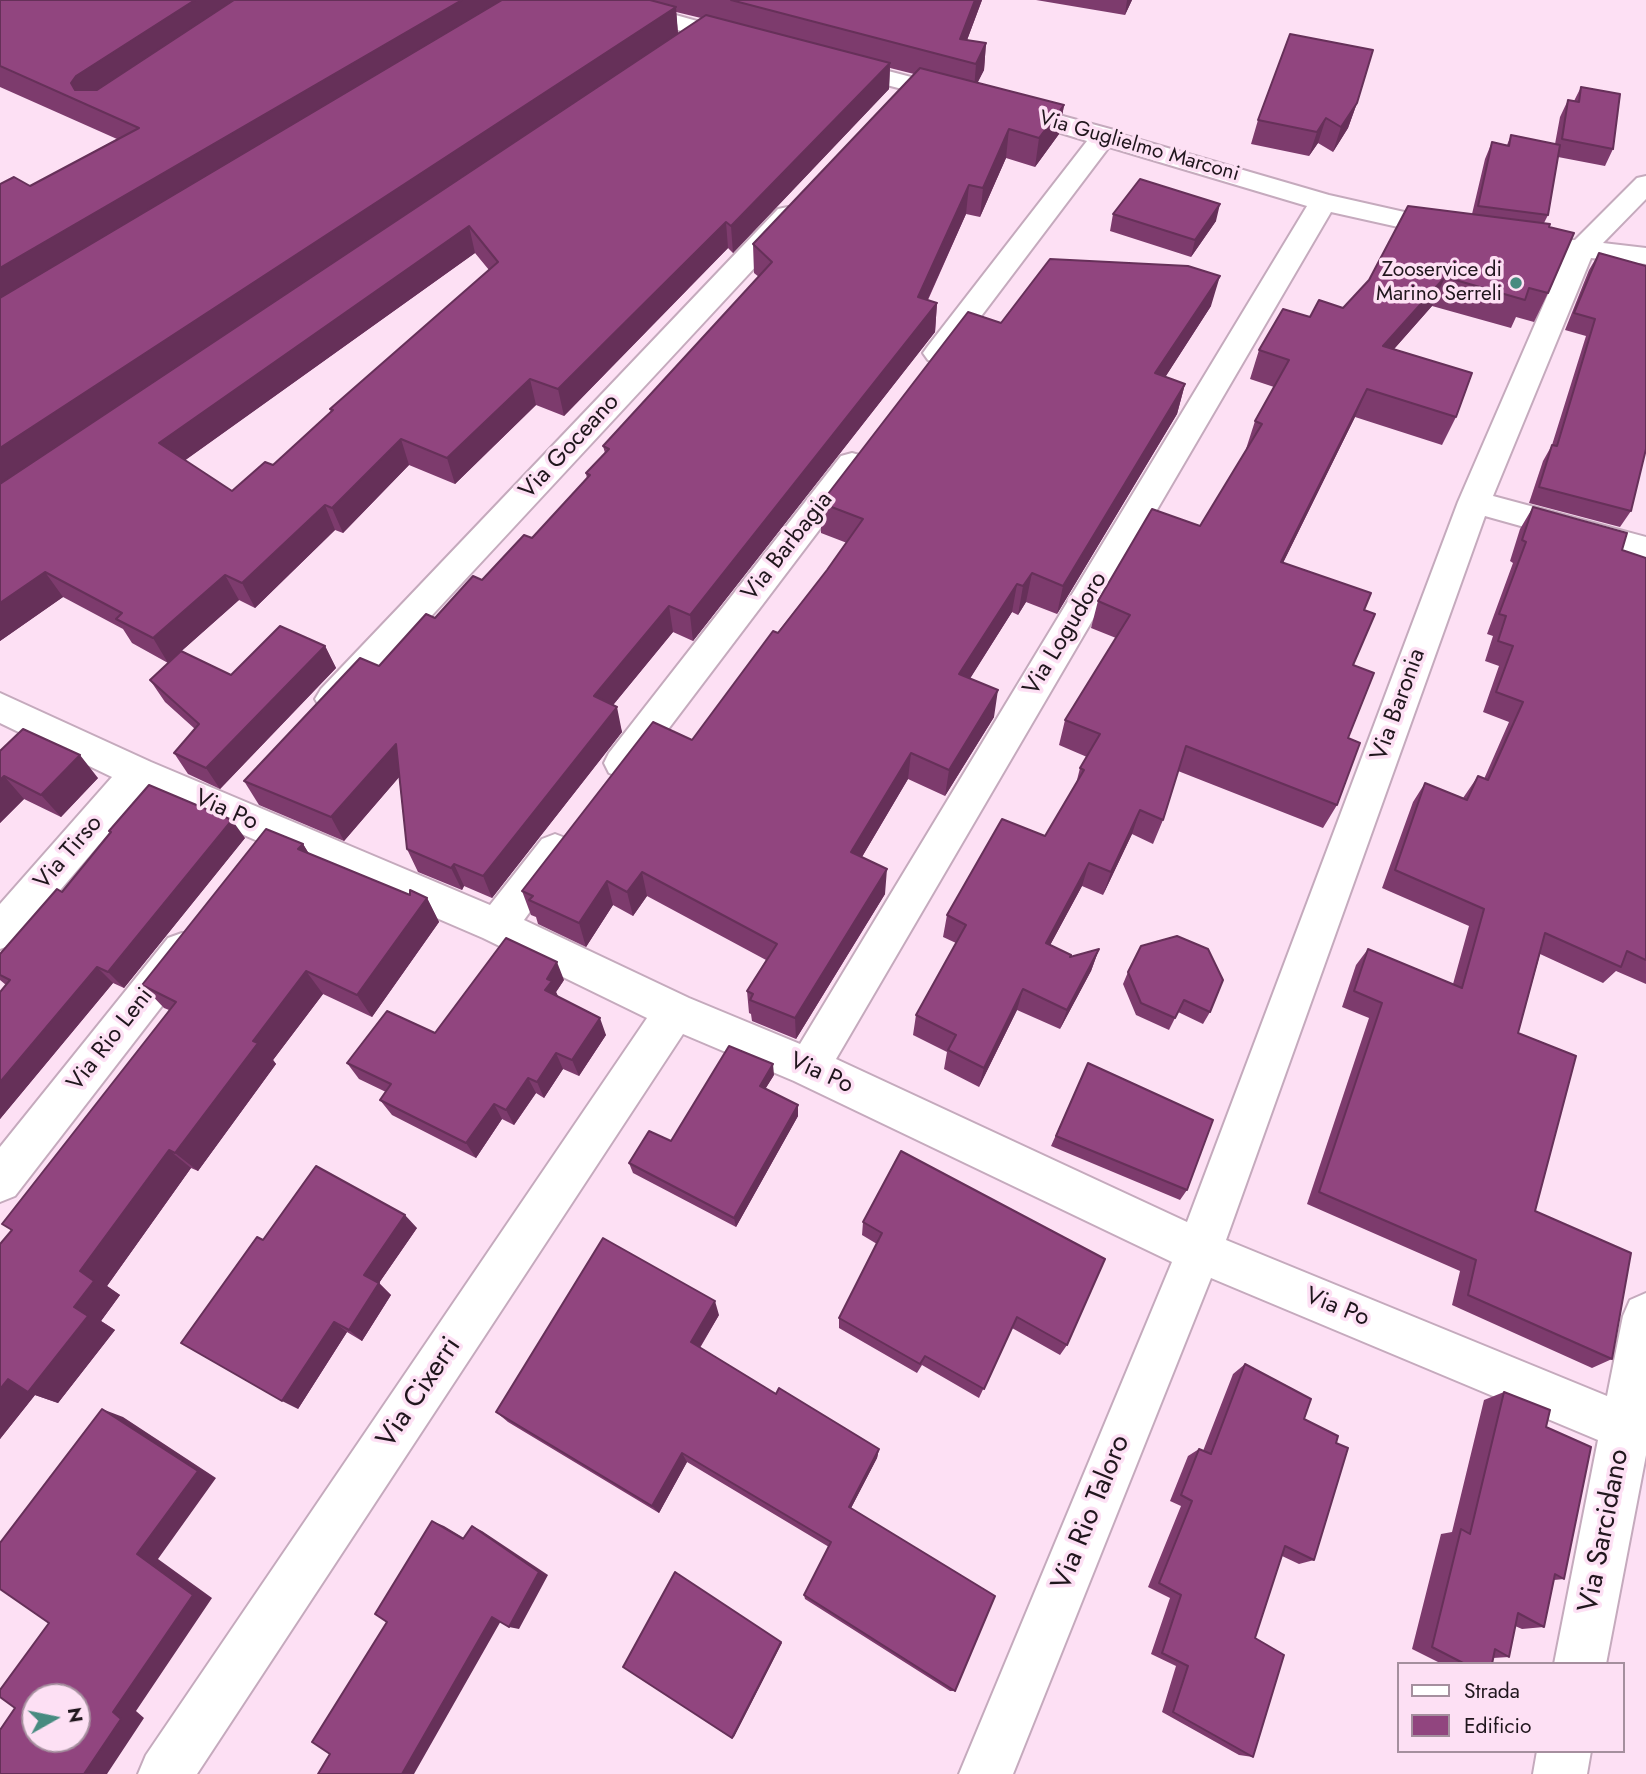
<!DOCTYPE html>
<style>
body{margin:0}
#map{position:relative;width:1646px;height:1774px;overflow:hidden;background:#fde0f4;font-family:Jost,sans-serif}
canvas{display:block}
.legend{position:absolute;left:1397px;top:1662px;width:228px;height:91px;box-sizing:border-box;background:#fde0f4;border:2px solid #a58f9e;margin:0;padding:9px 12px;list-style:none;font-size:21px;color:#20161d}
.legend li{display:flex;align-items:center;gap:14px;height:35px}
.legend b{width:35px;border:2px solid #a58f9e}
.north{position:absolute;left:21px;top:1683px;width:70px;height:70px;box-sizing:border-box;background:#fde0f4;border:2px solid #a58f9e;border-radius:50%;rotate:81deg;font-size:19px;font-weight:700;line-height:28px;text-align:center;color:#20161d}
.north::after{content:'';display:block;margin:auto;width:24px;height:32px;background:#478b80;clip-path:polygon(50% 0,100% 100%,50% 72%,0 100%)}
</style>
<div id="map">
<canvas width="1646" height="1774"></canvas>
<ul class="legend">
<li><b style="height:9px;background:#fff"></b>Strada</li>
<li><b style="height:19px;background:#91457f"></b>Edificio</li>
</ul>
<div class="north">N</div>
</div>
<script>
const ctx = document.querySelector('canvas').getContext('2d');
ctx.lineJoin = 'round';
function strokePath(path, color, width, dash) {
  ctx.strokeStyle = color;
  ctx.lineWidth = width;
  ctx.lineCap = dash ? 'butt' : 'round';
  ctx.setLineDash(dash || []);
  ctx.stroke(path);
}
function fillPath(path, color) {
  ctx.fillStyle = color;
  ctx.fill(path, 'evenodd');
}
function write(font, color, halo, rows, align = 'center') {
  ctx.font = font + ' Jost,sans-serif';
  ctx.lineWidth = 7;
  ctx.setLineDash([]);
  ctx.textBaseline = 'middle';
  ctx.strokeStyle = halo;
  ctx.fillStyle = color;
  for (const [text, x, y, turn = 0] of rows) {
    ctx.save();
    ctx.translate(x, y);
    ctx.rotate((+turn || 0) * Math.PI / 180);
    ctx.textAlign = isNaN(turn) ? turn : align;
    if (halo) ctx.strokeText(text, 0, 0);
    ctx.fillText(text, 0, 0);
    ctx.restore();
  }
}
const minor = new Path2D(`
 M 584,0 L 622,0 L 747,35 L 751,40 L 747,45 L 739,47 L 588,5 Z
 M 838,58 L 965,91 L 968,96 L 965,101 L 956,103 L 829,70 L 826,65 L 829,60 Z
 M 1011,102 L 1114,130 L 1116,133 L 1329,195 L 1462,225 L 1466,231 L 1462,237 L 1452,239 L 1331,212 L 836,1059 L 1187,1222 L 1458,502 L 1565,255 L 1554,253 L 1550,247 L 1554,241 L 1575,240 L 1637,178 L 1646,176 L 1646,199 L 1603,243 L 1646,248 L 1646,264 L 1591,258 L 1493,496 L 1646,537 L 1646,561 L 1485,516 L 1226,1240 L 1607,1396 L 1623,1316 L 1630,1300 L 1646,1293 L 1646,1455 L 1606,1664 L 1554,1664 L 1598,1440 L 1211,1278 L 1013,1774 L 959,1774 L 1172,1262 L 794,1081 L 683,1034 L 197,1774 L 138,1774 L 146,1755 L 647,1018 L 483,938 L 144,792 L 14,944 L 0,949 L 0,904 L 112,777 L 0,723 L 0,693 L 151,762 L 490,905 L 542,839 L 555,834 L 568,839 L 574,850 L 524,920 L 689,998 L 800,1044 L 1307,206 L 1109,147 L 948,360 L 938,363 L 928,360 L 923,353 L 928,346 L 1087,141 L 1002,115 L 998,110 L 1002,105 Z
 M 788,207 L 798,209 L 801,215 L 798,221 L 345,709 L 333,713 L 321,709 L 315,699 L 321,689 L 778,209 Z
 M 852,453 L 863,456 L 868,464 L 863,472 L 635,773 L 622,778 L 609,773 L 604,763 L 609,753 L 841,456 Z
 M 182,933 L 196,938 L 202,950 L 196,962 L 15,1196 L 0,1202 L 0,1147 L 168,938 Z
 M 1537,1751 L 1591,1751 L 1587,1774 L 1533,1774 Z`);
strokePath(minor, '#c5aabd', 4);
fillPath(minor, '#fff');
fillPath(new Path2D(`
 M 0,0 L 982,0 L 967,40 L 986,43 L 984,70 L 977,83 L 1064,105 L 1059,134 L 1035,167 L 1006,158 L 980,217 L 966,214 L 928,300 L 937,303 L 935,332 L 693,641 L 673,632 L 613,705 L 622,732 L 492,898 L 464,886 L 462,890 L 418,872 L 407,849 L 399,777 L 344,841 L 259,805 L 244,781 L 435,618 L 532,538 L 587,479 L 586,473 L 605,453 L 603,446 L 759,277 L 754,273 L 753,244 L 914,74 L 890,68 L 889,89 L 733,253 L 728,248 L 564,416 L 536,405 L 455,484 L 409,465 L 343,533 L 335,530 L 255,608 L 239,600 L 168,663 L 132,643 L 123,629 L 63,597 L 0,641 L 0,184 L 30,186 L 117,139 L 0,87 ZM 676,12 L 701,18 L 678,34 ZM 475,253 L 489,270 L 330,409 L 331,412 L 273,465 L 232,491 L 185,460 Z
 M 1036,0 L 1132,0 L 1125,15 Z
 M 1581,87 L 1613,149 L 1605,166 L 1558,157 L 1548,215 L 1544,223 L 1548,293 L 1534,322 L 1516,317 L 1511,328 L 1432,306 L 1394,349 L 1456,417 L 1442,445 L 1355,417 L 1283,563 L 1364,610 L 1353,665 L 1348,738 L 1337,805 L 1323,828 L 1178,771 L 1163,820 L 1153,844 L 1132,834 L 1103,895 L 1082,886 L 1050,945 L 1071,957 L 1099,949 L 1091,971 L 1060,1029 L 1017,1010 L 979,1087 L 944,1069 L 947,1052 L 913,1035 L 916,1015 L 956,943 L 943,937 L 947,915 L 1045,836 L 1076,784 L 1080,768 L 1087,757 L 1059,745 L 1065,720 L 1116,638 L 1091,628 L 1098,601 L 1200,526 L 1247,449 L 1246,449 L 1255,421 L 1274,387 L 1250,379 L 1259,350 L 1310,317 L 1343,308 L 1472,214 L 1485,159 L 1492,142 L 1507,145 L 1511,135 L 1555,144 L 1560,117 L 1568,100 L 1574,101 Z
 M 1357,103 L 1348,128 L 1333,152 L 1318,143 L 1309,156 L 1251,144 L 1258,120 Z
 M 1113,214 L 1216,221 L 1191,257 L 1110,231 Z
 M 1599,253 L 1631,511 L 1620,527 L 1529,503 L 1543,461 L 1552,445 L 1586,336 L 1565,330 L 1589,270 Z
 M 1211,306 L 1165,377 L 1185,384 L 1177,414 L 1057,614 L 1026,602 L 1018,615 L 1012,612 L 970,678 L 994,717 L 945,796 L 908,779 L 862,857 L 885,894 L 796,1039 L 752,1021 L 751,1014 L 749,1013 L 747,991 L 766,960 L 647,896 L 633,916 L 613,905 L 586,947 L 538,924 L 536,917 L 531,915 L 522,891 L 692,740 L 827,570 L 847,543 L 821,533 L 821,503 L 1001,323 Z
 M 1533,507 L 1622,550 L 1646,558 L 1646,984 L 1616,971 L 1603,983 L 1540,954 L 1518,1033 L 1535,1211 L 1612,1359 L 1592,1368 L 1452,1305 L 1460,1271 L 1307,1204 L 1369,1018 L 1342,1007 L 1356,965 L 1368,949 L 1453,984 L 1469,926 L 1382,888 L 1413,802 L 1425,783 L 1463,798 L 1478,776 L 1484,779 L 1509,722 L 1483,712 L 1499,666 L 1485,661 L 1493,636 L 1487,634 L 1513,563 L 1510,561 L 1520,529 Z
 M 325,646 L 336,668 L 220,789 L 188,774 L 174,753 L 195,729 L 165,702 L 150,680 L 231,675 Z
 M 0,751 L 98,778 L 61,817 L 24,799 L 0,823 Z
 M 109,831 L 245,838 L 124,988 L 113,983 L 0,1119 L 0,992 L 6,985 L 0,980 L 0,954 L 62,892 L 111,833 Z
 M 303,844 L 309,854 L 410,895 L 427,898 L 439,922 L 372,1017 L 323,994 L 273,1060 L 276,1064 L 198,1171 L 191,1168 L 107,1286 L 120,1295 L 101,1321 L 115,1330 L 58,1403 L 35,1395 L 0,1439 L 0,1244 L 12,1230 L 169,1010 L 164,1008 L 142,985 Z
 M 1128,972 L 1210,1012 L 1203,1024 L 1178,1012 L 1169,1030 L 1136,1015 L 1123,984 Z
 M 564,980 L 556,992 L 558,996 L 606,1035 L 579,1076 L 563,1069 L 544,1098 L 536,1093 L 514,1125 L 502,1119 L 476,1158 L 392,1115 L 380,1100 L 386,1092 L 359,1079 L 347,1063 L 435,1033 Z
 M 1088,1063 L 1187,1190 L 1180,1200 L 1051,1146 Z
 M 774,1075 L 765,1089 L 798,1105 L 798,1116 L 736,1227 L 633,1173 L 629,1163 L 671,1141 Z
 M 901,1151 L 1067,1345 L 1060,1355 L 1012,1328 L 979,1398 L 922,1365 L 917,1373 L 839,1328 L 839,1318 L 877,1244 L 862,1235 L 863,1222 Z
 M 417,1228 L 379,1283 L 391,1295 L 362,1341 L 347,1332 L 298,1409 L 263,1240 Z
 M 719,1315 L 700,1348 L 776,1394 L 879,1449 L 877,1458 L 851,1508 L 955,1691 L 950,1691 L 805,1599 L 804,1595 L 829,1547 L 687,1462 L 659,1513 L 508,1422 L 496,1412 Z
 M 1245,1364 L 1304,1419 L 1336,1443 L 1314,1560 L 1299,1564 L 1282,1556 L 1255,1638 L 1253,1757 L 1239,1755 L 1162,1712 L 1176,1666 L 1151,1654 L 1170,1598 L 1148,1587 L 1181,1506 L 1170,1501 L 1188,1456 L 1199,1449 L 1203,1451 L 1233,1374 Z
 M 1504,1392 L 1546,1427 L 1564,1579 L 1554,1580 L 1544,1627 L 1522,1629 L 1515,1626 L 1509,1657 L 1493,1658 L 1492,1664 L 1442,1664 L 1412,1649 L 1441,1534 L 1452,1532 L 1484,1400 Z`), '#7d3b6d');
fillPath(new Path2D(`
 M 195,0 L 245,0 L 79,101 L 71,83 L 76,76 Z
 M 462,0 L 513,0 L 0,304 L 0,268 Z
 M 975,0 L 982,0 L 960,59 L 960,39 Z
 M 1127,0 L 1132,0 L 1125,15 Z
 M 676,7 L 678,34 L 0,485 L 0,448 Z
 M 986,43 L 984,70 L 974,90 L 976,64 Z
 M 890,63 L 889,89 L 733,253 L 731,226 Z
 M 1357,103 L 1348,128 L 1333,152 L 1341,127 Z
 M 1064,105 L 1059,134 L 1035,167 L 1039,138 Z
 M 1326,118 L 1318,143 L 1309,156 L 1317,132 Z
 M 1009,129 L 1006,158 L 980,217 L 983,188 Z
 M 969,185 L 966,214 L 916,325 L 918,297 Z
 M 1220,204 L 1216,221 L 1191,257 L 1195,240 Z
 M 726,222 L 728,248 L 564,416 L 558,389 Z
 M 469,226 L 475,253 L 173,469 L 159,443 Z
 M 1220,276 L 1211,306 L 1148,404 L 1155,373 Z
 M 1445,277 L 1432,306 L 1372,374 L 1383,346 Z
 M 937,303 L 935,332 L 693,641 L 690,615 Z
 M 530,379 L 536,405 L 455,484 L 447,458 Z
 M 1185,384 L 1177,414 L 1057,614 L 1063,586 Z
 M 1367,389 L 1355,417 L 1270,589 L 1281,562 Z
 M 401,439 L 409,465 L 343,533 L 332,508 Z
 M 325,505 L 335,530 L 255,608 L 242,583 Z
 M 45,572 L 63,597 L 0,641 L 0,603 Z
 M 1032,573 L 1026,602 L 1018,615 L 1023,586 Z
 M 225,575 L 239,600 L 168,663 L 153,638 Z
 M 1017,584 L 1012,612 L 956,701 L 959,674 Z
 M 669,606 L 673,632 L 600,721 L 594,696 Z
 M 325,646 L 336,668 L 220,789 L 206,768 Z
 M 998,690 L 994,717 L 945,796 L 949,770 Z
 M 617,707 L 622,732 L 492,898 L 483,876 Z
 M 396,744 L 407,768 L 344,841 L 331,817 Z
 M 911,753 L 908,779 L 850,877 L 851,852 Z
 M 80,755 L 98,778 L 61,817 L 41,795 Z
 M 4,776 L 24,799 L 0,823 L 0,780 Z
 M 1140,810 L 1132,834 L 1103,895 L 1111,872 Z
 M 232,820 L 245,838 L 124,988 L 108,972 Z
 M 303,844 L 319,870 L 298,849 Z
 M 1089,863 L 1082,886 L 1040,964 L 1046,943 Z
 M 454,864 L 464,886 L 462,890 L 451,868 Z
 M 887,869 L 885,894 L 796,1039 L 795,1018 Z
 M 642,872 L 647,896 L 633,916 L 627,892 Z
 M 607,881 L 613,905 L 586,947 L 579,923 Z
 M 427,898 L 439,922 L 372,1017 L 357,995 Z
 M 1099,949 L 1091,971 L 1060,1029 L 1067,1010 Z
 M 557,962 L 564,980 L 556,992 L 559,999 L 545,990 L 547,979 Z
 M 97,967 L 113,983 L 0,1119 L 0,1082 Z
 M 306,971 L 323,994 L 273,1060 L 276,1064 L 198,1171 L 175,1153 L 253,1041 Z
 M 1023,989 L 1017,1010 L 979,1087 L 984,1068 Z
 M 600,1018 L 606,1035 L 579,1076 L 572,1060 Z
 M 556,1053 L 563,1069 L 544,1098 L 537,1082 Z
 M 773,1064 L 774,1075 L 761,1096 L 760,1086 Z
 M 528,1078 L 536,1093 L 514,1125 L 506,1110 Z
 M 494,1104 L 502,1119 L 476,1158 L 466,1143 Z
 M 798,1105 L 798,1116 L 736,1227 L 734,1218 Z
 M 169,1150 L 191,1168 L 107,1286 L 120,1295 L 101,1321 L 115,1330 L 58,1403 L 35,1395 L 0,1439 L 0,1389 L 8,1379 L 80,1271 Z
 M 405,1215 L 417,1228 L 379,1283 L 391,1295 L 362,1341 L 349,1330 L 364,1275 Z
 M 715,1301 L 719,1315 L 695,1355 L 691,1342 Z
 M 334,1322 L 347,1332 L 298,1409 L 282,1401 Z
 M 102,1409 L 123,1417 L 216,1478 L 158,1559 L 212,1598 L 136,1711 L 144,1718 L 107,1774 L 84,1774 L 137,1554 Z
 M 879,1449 L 877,1458 L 848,1514 L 849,1507 Z
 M 682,1453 L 687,1462 L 659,1513 L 652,1506 Z
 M 432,1521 L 444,1526 L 474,1544 L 463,1539 Z
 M 472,1526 L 482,1531 L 548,1575 L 519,1629 L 509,1627 Z
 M 492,1617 L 502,1619 L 414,1774 L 402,1774 Z
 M 781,1642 L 782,1643 L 734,1737 L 732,1738 Z`), '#663059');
const building = new Path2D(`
 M 0,0 L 195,0 L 76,76 L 71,83 L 75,90 L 97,90 L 234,0 L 462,0 L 0,268 L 0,184 L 14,177 L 30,186 L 139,128 L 0,66 Z
 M 502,0 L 650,0 L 676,7 L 0,448 L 0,298 Z
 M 731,0 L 975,0 L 960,39 L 986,43 L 976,64 Z
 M 706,15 L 890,63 L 731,226 L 726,222 L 558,389 L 530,379 L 447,458 L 401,439 L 332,508 L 325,505 L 242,583 L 225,575 L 153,638 L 116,619 L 122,613 L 45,572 L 0,603 L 0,484 ZM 469,226 L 498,262 L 330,409 L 333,410 L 273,465 L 265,462 L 232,491 L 159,443 Z
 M 1290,34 L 1373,50 L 1357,103 L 1341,127 L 1326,118 L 1317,132 L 1258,120 Z
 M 920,68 L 1064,105 L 1039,138 L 1009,129 L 983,188 L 969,185 L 918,297 L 937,303 L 690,615 L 669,606 L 594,696 L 617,707 L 483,876 L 454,864 L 451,868 L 407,849 L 396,744 L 331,817 L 244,781 L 360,658 L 379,666 L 426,614 L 435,618 L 473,576 L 482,580 L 524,535 L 532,538 L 590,475 L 586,473 L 609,449 L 603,446 L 772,262 L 753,244 Z
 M 1581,87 L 1620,94 L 1613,149 L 1562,139 L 1568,100 L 1579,102 Z
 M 1511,135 L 1560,145 L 1548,215 L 1478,206 L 1492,142 L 1509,146 Z
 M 1140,179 L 1220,204 L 1195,240 L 1113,214 Z
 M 1408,206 L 1550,224 L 1549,227 L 1574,233 L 1548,293 L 1529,288 L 1525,300 L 1445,277 L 1383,346 L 1472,373 L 1456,417 L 1367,389 L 1281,562 L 1371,593 L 1364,610 L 1375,614 L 1353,665 L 1374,673 L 1348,738 L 1360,743 L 1337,805 L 1186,746 L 1163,820 L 1140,810 L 1111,872 L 1089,863 L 1046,943 L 1071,955 L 1070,957 L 1099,949 L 1067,1010 L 1023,989 L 984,1068 L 948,1050 L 956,1035 L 916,1015 L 966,925 L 947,915 L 1002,819 L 1045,836 L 1084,770 L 1080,768 L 1100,734 L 1065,720 L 1130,615 L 1098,601 L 1152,509 L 1200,526 L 1262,424 L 1255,421 L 1289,360 L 1259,350 L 1283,309 L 1310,317 L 1319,300 L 1343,308 L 1369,280 Z
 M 1599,253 L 1646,266 L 1646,449 L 1631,511 L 1539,487 L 1552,445 L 1557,446 L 1595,319 L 1574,313 Z
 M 1050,259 L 1188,266 L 1220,276 L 1155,373 L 1185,384 L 1063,586 L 1032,573 L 1023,586 L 1017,584 L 959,674 L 998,690 L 949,770 L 911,753 L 851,852 L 887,869 L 795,1018 L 750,1000 L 753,994 L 747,991 L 777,944 L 642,872 L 627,892 L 607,881 L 579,923 L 529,900 L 533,896 L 522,891 L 653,722 L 692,740 L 773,631 L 778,633 L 827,570 L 863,519 L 821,503 L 968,312 L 1001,323 Z
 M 1533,507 L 1627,533 L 1622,550 L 1646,558 L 1646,960 L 1627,951 L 1621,967 L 1545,933 L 1518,1033 L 1576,1056 L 1535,1211 L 1631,1253 L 1612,1359 L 1468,1295 L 1476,1260 L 1319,1192 L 1382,1003 L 1354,991 L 1368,949 L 1462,988 L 1484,909 L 1395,870 L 1425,783 L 1467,800 L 1478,776 L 1488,780 L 1523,702 L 1496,692 L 1513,646 L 1498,641 L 1506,616 L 1499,614 L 1526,542 L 1522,540 Z
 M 280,626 L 325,646 L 206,768 L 174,753 L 199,724 L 150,680 L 181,651 L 231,675 Z
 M 23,729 L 80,755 L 41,795 L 4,776 L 0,780 L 0,751 Z
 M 149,785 L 232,820 L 108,972 L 97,967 L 0,1082 L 0,992 L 10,980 L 0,975 L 0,954 L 57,889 L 62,892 L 111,832 L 109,831 Z
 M 266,829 L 303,844 L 298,849 L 410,895 L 410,890 L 427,898 L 357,995 L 306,971 L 253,1041 L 258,1043 L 175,1153 L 169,1150 L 80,1271 L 94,1281 L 74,1307 L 88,1316 L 28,1392 L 8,1379 L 0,1389 L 0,1244 L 12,1230 L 2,1224 L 176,1002 L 142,985 Z
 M 1177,936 L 1208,949 L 1223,980 L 1210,1012 L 1184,1000 L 1175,1018 L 1141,1003 L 1128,972 L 1141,946 Z
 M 506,938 L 557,962 L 547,979 L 552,981 L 545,990 L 600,1018 L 572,1060 L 556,1053 L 537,1082 L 528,1078 L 506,1110 L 494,1104 L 466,1143 L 380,1100 L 391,1084 L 347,1063 L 387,1011 L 435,1033 Z
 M 729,1046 L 773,1064 L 760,1086 L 798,1105 L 734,1218 L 629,1163 L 649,1131 L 671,1141 Z
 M 1088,1063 L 1213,1120 L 1187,1190 L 1056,1136 Z
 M 901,1151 L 1105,1259 L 1067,1345 L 1017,1317 L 984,1389 L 925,1356 L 920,1364 L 839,1318 L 882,1233 L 863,1222 Z
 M 316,1166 L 405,1215 L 364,1275 L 379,1283 L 349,1330 L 334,1322 L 282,1401 L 181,1343 L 257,1237 L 263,1240 Z
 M 603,1238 L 715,1301 L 691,1342 L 776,1394 L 779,1388 L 879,1449 L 849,1507 L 995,1596 L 955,1691 L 804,1595 L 831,1542 L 682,1453 L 652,1506 L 496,1412 Z
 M 1245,1364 L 1311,1399 L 1304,1419 L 1338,1436 L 1336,1443 L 1348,1448 L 1314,1560 L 1285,1546 L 1255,1638 L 1284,1655 L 1253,1757 L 1173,1712 L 1188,1666 L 1162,1653 L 1181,1595 L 1159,1583 L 1192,1501 L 1181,1495 L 1199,1449 L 1211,1454 Z
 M 1504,1392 L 1550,1410 L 1546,1427 L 1591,1447 L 1564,1579 L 1555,1574 L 1544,1627 L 1518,1613 L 1509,1657 L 1495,1649 L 1492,1664 L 1465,1664 L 1432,1647 L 1461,1529 L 1470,1534 Z
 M 102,1409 L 198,1471 L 137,1554 L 193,1595 L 113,1712 L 121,1719 L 84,1774 L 0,1774 L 0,1730 L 15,1708 L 0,1697 L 0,1690 L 49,1623 L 0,1589 L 0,1543 ZM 35,1697 L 77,1697 L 77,1739 L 35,1739 Z
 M 432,1521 L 463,1539 L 472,1526 L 539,1572 L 509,1627 L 492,1617 L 402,1774 L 318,1774 L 330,1754 L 312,1742 L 387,1622 L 375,1614 Z
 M 675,1572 L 781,1642 L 732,1738 L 623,1667 Z`);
fillPath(building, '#91457f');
strokePath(building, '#663059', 2);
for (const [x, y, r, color] of [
 [1516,283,7,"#478b80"]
]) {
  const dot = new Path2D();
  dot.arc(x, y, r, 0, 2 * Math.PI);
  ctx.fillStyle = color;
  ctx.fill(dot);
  strokePath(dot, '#fde0f4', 2.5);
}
write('21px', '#20161d', '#fde0f4', [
 ["Via Guglielmo Marconi",1139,147,16]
]);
write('21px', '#20161d', '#fde0f4', [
 ["Zooservice di",1502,271],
 ["Marino Serreli",1502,295]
], 'right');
write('24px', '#20161d', '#fde0f4', [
 ["Via Goceano",570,447,-47],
 ["Via Barbagia",788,547,-52],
 ["Via Logudoro",1066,634,-59],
 ["Via Baronia",1399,705,-70],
 ["Via Po",226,811,24],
 ["Via Tirso",69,853,-49],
 ["Via Rio Leni",111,1040,-52],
 ["Via Po",821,1074,24],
 ["Via Po",1337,1308,22]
]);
write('28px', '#20161d', '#fde0f4', [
 ["Via Cixerri",420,1393,-56],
 ["Via Rio Taloro",1092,1513,-68],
 ["Via Sarcidano",1605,1531,-79]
]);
</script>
